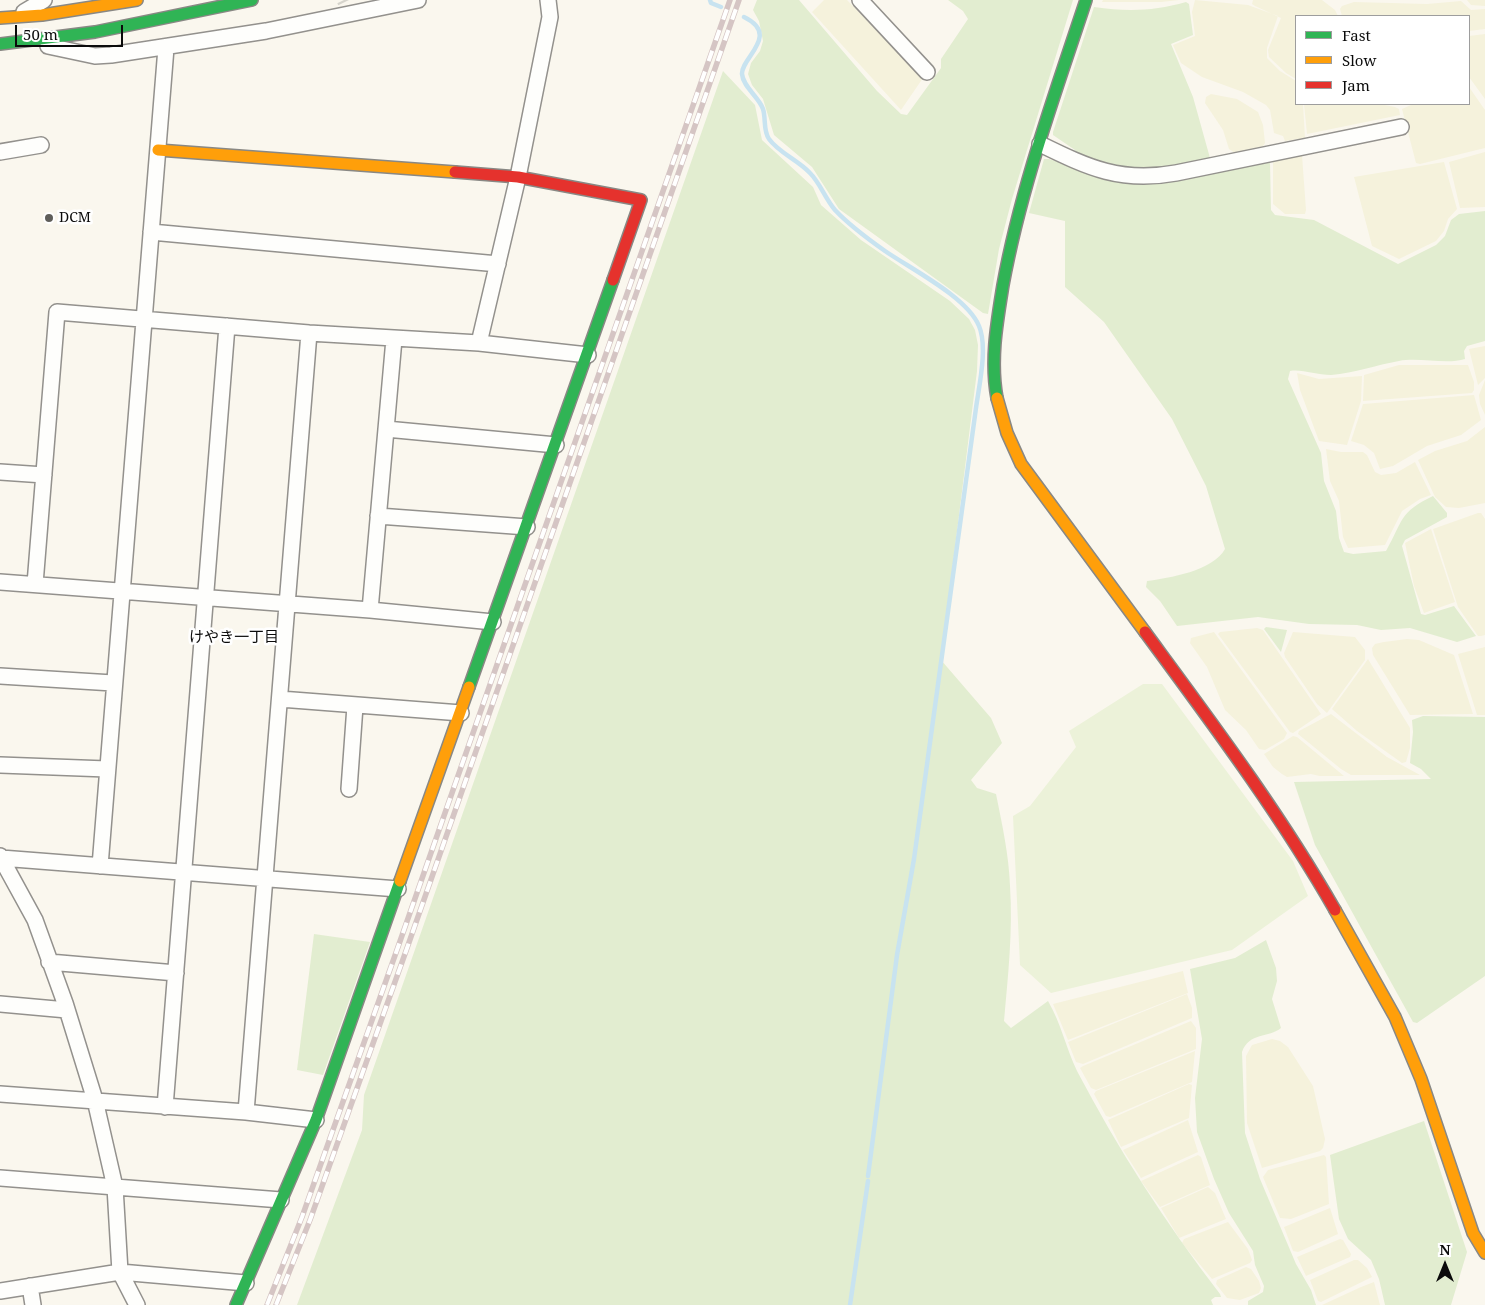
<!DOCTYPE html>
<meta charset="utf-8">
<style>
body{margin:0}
#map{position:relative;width:1485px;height:1305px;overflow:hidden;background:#faf7ee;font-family:"Noto Serif",serif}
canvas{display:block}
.legend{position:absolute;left:1295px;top:15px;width:175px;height:90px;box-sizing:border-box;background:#fff;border:1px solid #9d9d9d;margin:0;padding:6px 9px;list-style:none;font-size:15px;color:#0b0b0b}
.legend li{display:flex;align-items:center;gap:10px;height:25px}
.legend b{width:25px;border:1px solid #9d9d9d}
.north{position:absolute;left:1420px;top:1240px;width:50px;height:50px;-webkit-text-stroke:4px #fff;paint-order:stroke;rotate:0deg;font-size:14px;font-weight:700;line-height:20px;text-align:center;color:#0b0b0b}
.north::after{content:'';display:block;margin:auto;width:18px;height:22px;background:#0b0b0b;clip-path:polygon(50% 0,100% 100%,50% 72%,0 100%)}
.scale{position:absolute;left:15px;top:25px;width:108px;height:22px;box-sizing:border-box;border:2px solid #0b0b0b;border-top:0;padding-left:6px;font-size:15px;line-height:18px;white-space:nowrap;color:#0b0b0b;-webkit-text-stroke:4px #fff;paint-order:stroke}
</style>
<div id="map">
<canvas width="1485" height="1305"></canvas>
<ul class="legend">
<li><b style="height:6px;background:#30b455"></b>Fast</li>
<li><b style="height:6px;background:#ff9f0a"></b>Slow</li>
<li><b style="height:6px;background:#e5322d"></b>Jam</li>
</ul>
<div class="north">N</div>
<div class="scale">50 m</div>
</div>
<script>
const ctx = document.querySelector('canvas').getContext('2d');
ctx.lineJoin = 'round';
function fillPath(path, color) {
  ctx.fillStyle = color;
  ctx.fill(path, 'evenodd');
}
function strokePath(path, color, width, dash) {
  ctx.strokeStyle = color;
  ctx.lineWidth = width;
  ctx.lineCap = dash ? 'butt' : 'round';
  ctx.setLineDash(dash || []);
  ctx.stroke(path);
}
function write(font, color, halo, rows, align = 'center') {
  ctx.font = font + ' "Noto Serif","Noto Sans JP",serif';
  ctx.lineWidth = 5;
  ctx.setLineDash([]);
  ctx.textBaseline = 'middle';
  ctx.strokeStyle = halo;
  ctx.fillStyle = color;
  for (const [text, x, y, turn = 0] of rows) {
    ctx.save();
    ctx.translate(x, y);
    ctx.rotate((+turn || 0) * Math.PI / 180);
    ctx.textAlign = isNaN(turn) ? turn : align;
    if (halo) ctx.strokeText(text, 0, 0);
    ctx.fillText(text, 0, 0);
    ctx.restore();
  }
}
fillPath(new Path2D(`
 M 824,0 L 847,0 L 923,78 L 901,110 L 812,12 Z
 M 1103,0 L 1179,0 L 1161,2 L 1102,2 Z
 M 1195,0 L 1248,5 L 1278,16 L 1267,48 L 1267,58 L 1280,71 L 1296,81 L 1296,104 L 1303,104 L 1305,138 L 1285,141 L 1283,136 L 1274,133 L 1270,110 L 1266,105 L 1243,92 L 1202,77 L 1181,63 L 1173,45 L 1195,36 L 1192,12 Z
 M 1253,0 L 1322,0 L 1335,10 L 1338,16 L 1296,16 L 1296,79 L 1286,73 L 1269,57 L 1268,50 L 1281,18 L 1255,6 L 1252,4 Z
 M 1467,0 L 1485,0 L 1485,6 L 1471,5 Z
 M 1461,1 L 1471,10 L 1485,9 L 1485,29 L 1469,31 L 1469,16 L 1342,16 L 1340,9 L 1342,6 L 1354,2 L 1427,4 Z
 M 1485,34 L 1485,99 L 1469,77 L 1469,36 Z
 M 1469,87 L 1485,110 L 1485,148 L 1420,164 L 1416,163 L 1402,109 L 1413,104 L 1469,104 Z
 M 1211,94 L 1237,99 L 1258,112 L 1263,125 L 1265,143 L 1263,146 L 1235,153 L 1229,149 L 1223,130 L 1205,103 L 1206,97 Z
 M 1304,104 L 1380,104 L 1395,107 L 1399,109 L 1400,115 L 1307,134 Z
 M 1485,152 L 1485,207 L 1460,208 L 1449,162 Z
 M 1299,154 L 1302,155 L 1306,210 L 1305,214 L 1285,214 L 1273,204 L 1273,160 Z
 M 1444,162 L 1457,209 L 1448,219 L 1444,231 L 1436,241 L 1399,259 L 1372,246 L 1354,177 Z
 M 1485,346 L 1485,378 L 1478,385 L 1469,349 Z
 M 1399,365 L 1468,365 L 1474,382 L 1474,390 L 1472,393 L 1363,401 L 1364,375 Z
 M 1297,373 L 1319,379 L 1362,376 L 1361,401 L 1347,445 L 1319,441 L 1300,390 Z
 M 1485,380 L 1485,415 L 1480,404 L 1479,395 Z
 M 1474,395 L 1481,420 L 1461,435 L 1427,446 L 1393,466 L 1380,469 L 1374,453 L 1364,445 L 1351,441 L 1363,404 Z
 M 1485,427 L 1485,503 L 1459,508 L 1446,507 L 1435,497 L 1418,460 L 1435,451 L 1467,441 Z
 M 1326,449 L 1341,452 L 1363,452 L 1367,455 L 1375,472 L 1381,475 L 1396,473 L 1415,462 L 1431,495 L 1420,499 L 1402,511 L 1385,545 L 1348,548 L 1343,537 L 1339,501 L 1330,481 Z
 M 1478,513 L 1481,513 L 1485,519 L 1485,635 L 1481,636 L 1478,636 L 1458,607 L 1433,529 Z
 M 1431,529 L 1455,602 L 1424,613 L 1414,586 L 1405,543 Z
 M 1257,628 L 1263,630 L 1321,714 L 1293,733 L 1290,732 L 1218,634 L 1220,632 Z
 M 1214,632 L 1287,733 L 1284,739 L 1265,750 L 1259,749 L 1246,730 L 1225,710 L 1207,667 L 1190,643 L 1191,638 Z
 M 1293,632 L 1355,637 L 1365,650 L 1365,660 L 1327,713 L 1317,704 L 1285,657 L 1284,653 Z
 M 1407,639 L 1419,640 L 1454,655 L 1473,714 L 1410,715 L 1373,655 L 1372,648 L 1375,644 L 1384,642 Z
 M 1485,647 L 1485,715 L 1477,715 L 1458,654 Z
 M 1368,659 L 1410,728 L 1410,748 L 1406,762 L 1402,763 L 1357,731 L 1332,709 Z
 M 1331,714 L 1387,757 L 1420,775 L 1351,775 L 1341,769 L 1298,734 L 1299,731 Z
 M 1293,736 L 1297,737 L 1344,776 L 1320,776 L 1311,774 L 1287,777 L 1282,774 L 1273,767 L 1264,754 Z
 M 1183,971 L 1188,993 L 1068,1040 L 1053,1004 Z
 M 1187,994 L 1192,1008 L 1192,1018 L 1083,1064 L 1076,1062 L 1068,1042 Z
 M 1191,1021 L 1196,1028 L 1196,1049 L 1096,1090 L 1091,1088 L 1080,1068 L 1083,1066 Z
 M 1272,1039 L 1280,1041 L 1288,1047 L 1313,1086 L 1325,1139 L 1323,1148 L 1320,1151 L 1262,1168 L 1247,1123 L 1246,1056 L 1252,1045 Z
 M 1195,1051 L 1192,1082 L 1110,1117 L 1106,1116 L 1094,1094 L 1096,1091 Z
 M 1189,1084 L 1192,1085 L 1189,1118 L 1121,1147 L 1108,1120 Z
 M 1188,1120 L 1198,1152 L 1141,1178 L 1123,1150 Z
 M 1198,1155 L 1201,1157 L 1210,1185 L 1160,1207 L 1141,1181 Z
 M 1324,1155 L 1326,1157 L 1329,1204 L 1291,1219 L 1280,1218 L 1263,1177 L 1268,1170 Z
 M 1208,1187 L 1215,1193 L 1226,1219 L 1179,1238 L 1161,1208 Z
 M 1330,1208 L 1338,1234 L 1298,1252 L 1293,1251 L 1284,1227 Z
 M 1228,1222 L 1248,1249 L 1252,1260 L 1250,1263 L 1212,1279 L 1182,1243 L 1184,1239 Z
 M 1340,1239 L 1343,1240 L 1351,1254 L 1350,1257 L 1306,1276 L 1297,1257 Z
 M 1354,1260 L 1358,1260 L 1367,1268 L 1372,1277 L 1321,1302 L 1318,1301 L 1310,1280 Z
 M 1246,1267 L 1251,1269 L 1259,1281 L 1261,1288 L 1259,1293 L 1240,1300 L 1227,1298 L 1216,1284 L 1217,1280 Z
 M 1374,1282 L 1380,1305 L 1322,1305 L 1361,1287 Z`), '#f5f2dc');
fillPath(new Path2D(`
 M 757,0 L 799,0 L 877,91 L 901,114 L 907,115 L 941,68 L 941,59 L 968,19 L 963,11 L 948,0 L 1073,0 L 1012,199 L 999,249 L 988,314 L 983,313 L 839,209 L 812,167 L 774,135 L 763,99 L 752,85 L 748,74 L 751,63 L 760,51 L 763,41 L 759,21 L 753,10 Z
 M 1186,2 L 1189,4 L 1193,35 L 1171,44 L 1193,97 L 1210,158 C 1201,167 1151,171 1137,170 C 1117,170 1096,161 1077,156 L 1075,150 L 1053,135 L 1053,132 L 1094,7 C 1128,12 1154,11 1186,2 Z
 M 723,71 L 755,105 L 762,140 L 813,187 L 821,205 L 861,240 L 950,301 L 969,319 L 975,330 L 978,345 L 977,371 L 941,660 L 991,718 L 1002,743 L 971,780 L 977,788 L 996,794 C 1002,824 1009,855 1010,886 C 1013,931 1008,976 1004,1021 L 1011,1028 L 1048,1001 C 1061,1023 1066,1048 1077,1071 C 1118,1149 1166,1224 1220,1294 L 1221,1297 L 1215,1297 L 1211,1300 L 1213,1305 L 297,1305 L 362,1130 L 364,1095 Z
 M 1044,159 L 1049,159 L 1107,177 L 1267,159 L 1270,162 L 1271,210 L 1275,215 L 1314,220 L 1398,264 L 1436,245 L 1445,236 L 1451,220 L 1459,214 L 1485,211 L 1485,341 L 1467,346 L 1464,351 L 1465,359 C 1447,365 1419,357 1399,361 C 1376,365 1355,373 1331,375 C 1316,375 1302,369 1290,371 L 1288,379 L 1321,453 L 1324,481 L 1336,511 L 1339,538 L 1344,552 L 1353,554 L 1386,551 C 1403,521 1399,512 1433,496 L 1447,513 L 1447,517 L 1405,540 L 1402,546 L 1421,614 L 1425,615 L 1454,606 L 1476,636 L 1457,642 L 1410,628 L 1381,630 L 1357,625 L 1309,624 L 1258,617 L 1177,626 L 1160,601 L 1146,587 L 1147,581 C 1169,578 1213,571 1225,549 L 1206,486 L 1172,419 L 1104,322 L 1065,287 L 1065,221 L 1029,213 Z
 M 1266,627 L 1287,630 L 1281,652 L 1264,629 Z
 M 1423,716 L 1485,717 L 1485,976 L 1417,1023 L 1413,1022 L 1315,845 L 1294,782 L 1431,779 L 1421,769 L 1410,763 L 1413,732 L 1412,720 Z
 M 314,934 L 370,942 L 323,1075 L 297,1070 Z
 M 1266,940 L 1276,968 L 1277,981 L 1272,999 L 1281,1028 C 1269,1038 1249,1032 1242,1052 L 1245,1133 L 1260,1179 L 1296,1264 L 1311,1290 L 1316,1305 L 1248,1305 L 1248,1301 L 1263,1292 L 1264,1286 L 1255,1265 L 1253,1251 L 1229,1213 L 1214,1179 L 1197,1132 L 1195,1098 L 1202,1039 L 1190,969 L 1235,958 Z
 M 1424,1121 L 1467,1252 L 1451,1305 L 1385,1305 L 1379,1279 L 1371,1260 L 1348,1239 L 1339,1219 L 1330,1155 Z`), '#e2edd0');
fillPath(new Path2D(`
 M 1143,684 L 1162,684 L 1293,861 L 1308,896 L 1232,950 L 1051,993 L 1020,965 L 1013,816 L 1030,806 L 1076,747 L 1069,731 Z`), '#ecf2d9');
strokePath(new Path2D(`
 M 710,0 L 711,3 L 721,7
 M 744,17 C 781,35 741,58 742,74 C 743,87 759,97 763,109 C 766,118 763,131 769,139 C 779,153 798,160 810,173 C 820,183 825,198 835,210 C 849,225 868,239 885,251 C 911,269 967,297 979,326 C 988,347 979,386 976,408 L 914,859 L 897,955 L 868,1176
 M 850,1305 L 868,1181`), '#c8e3f0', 4.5);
strokePath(new Path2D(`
 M 344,0 L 345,2`), '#d6d4cc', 15, [15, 8]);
const street = new Path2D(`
 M 860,0 L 927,72
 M 24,12 L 44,0
 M 48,46 L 95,56 L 111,55 L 266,31 L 418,0
 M 1040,144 C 1089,168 1121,183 1176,173 L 1401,127
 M 0,152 L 41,145
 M 151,232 L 498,264
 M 479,343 L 518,177 L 550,17 L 548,0
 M 386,429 L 556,445
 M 0,472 L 44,475
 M 378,516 L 527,527
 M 0,582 L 370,610 L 493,622
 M 35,584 L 57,312 L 309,333 L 479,343 L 588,355
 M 370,610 L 394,339
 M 0,676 L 113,683
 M 280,699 L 461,713
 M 0,765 L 107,769
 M 349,789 L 355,706
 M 0,856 L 35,920 L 65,1003 L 95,1100 L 115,1187 L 120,1272 L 137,1305
 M 1,858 L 398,889
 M 100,866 L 166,48
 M 49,962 L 176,973
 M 0,1004 L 67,1010
 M 0,1094 L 246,1112 L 316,1120
 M 165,1107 L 227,326
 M 246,1112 L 309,333
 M 0,1178 L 281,1200
 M 30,1286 L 33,1305
 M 0,1291 L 120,1272 L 246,1283`);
const fast = new Path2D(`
 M 0,44 L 95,32 L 252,0
 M 997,398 C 990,360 997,322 1003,285 C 1021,187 1055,94 1086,0
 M 469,687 L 613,280
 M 236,1305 L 316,1120 L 400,881`);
const slow = new Path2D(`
 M 0,18 L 42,15 L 137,0
 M 158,150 L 455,172
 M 997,398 L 1007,433 L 1021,464 L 1145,632
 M 400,881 L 469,687
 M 1335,910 L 1395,1017 L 1421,1079 L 1473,1233 L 1485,1253`);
const jam = new Path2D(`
 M 455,172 L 518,177 L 641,200 L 613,280
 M 1145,632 C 1212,723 1279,812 1335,910`);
strokePath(street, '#93918d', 18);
strokePath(fast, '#898884', 14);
strokePath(slow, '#898884', 14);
strokePath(jam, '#898884', 14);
strokePath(street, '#fefefc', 15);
strokePath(fast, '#30b455', 11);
strokePath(slow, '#ff9f0a', 11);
strokePath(jam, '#e5322d', 11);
const rail = new Path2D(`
 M 267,1305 L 302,1217 L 398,947 L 730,0
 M 276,1305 L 310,1220 L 406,951 L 739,0`);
strokePath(rail, '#d5c5c4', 5.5);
strokePath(rail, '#fff', 4, [11]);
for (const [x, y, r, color] of [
 [49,218,5,"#5f5e5a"]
]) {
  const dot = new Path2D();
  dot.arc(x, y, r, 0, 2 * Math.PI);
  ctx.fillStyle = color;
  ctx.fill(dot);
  strokePath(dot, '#fff', 2);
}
write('14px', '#0b0b0b', '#fff', [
 ["DCM",59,218]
], 'left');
write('15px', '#0b0b0b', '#fff', [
 ["けやき一丁目",234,638]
]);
</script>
